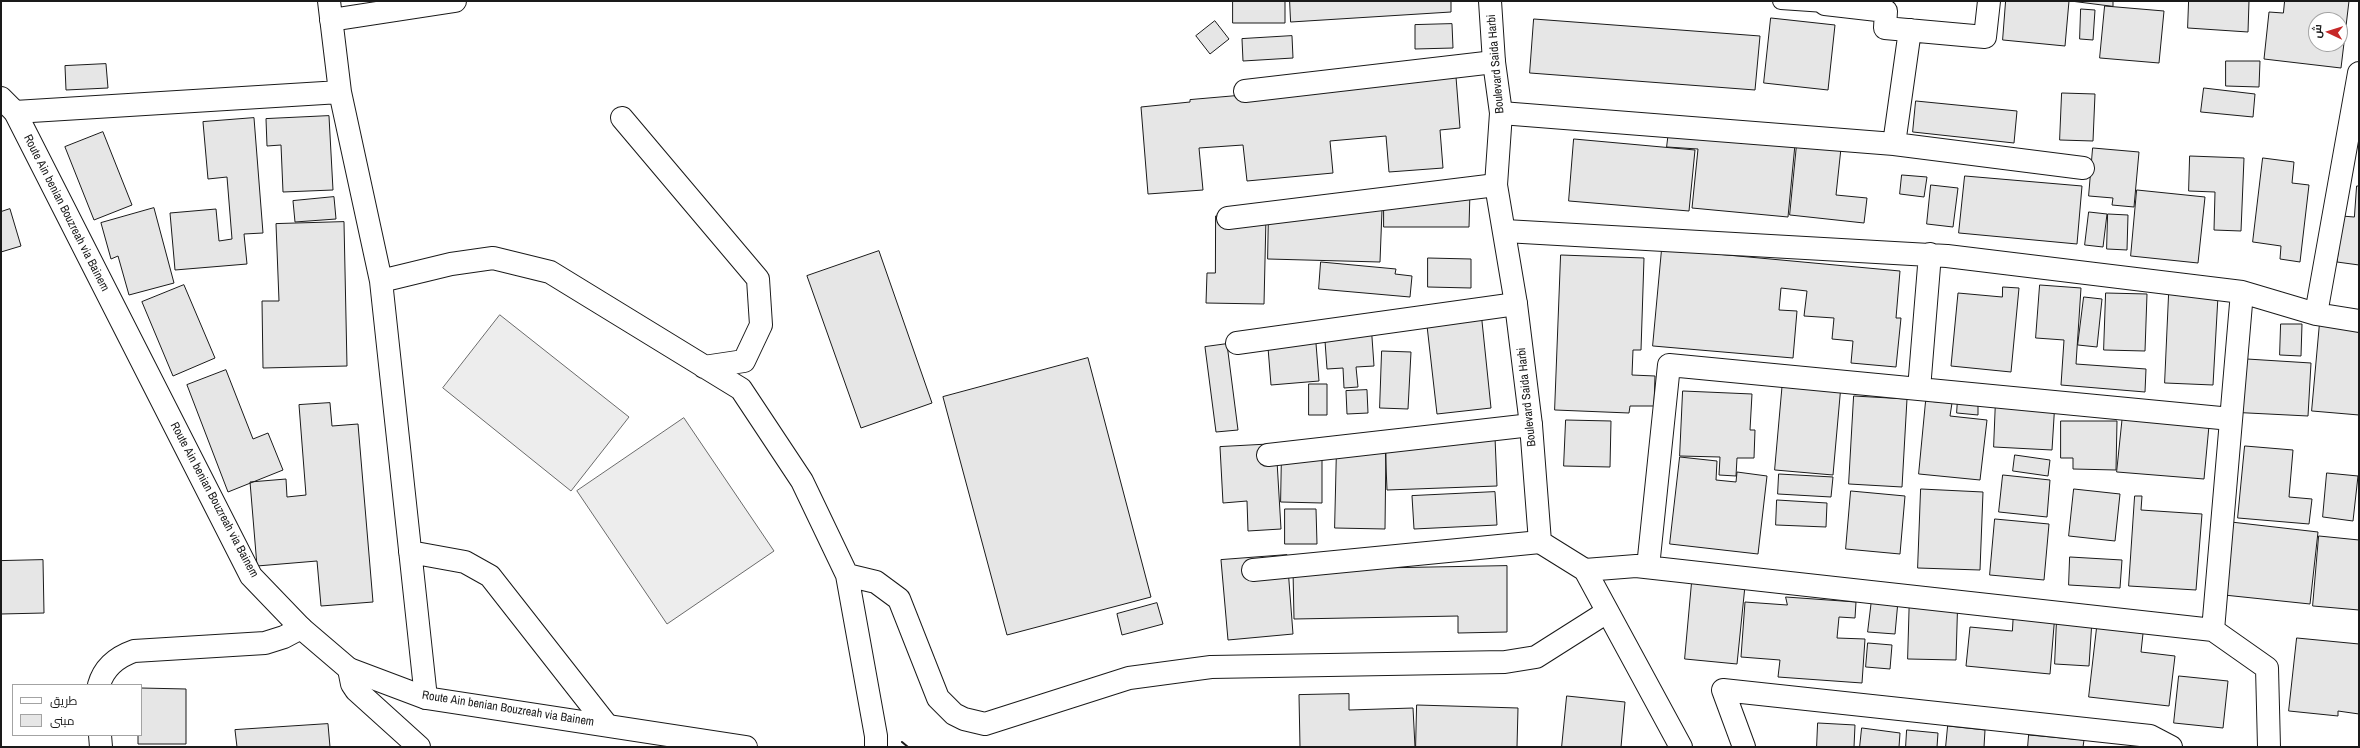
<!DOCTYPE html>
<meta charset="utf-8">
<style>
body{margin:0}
#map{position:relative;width:2360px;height:748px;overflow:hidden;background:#fff;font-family:"Archivo Narrow",Cairo,sans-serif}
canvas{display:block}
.frame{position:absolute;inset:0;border:2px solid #1a1a1a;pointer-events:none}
.legend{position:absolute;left:12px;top:684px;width:130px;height:52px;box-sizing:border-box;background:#fff;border:1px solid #a3a3a3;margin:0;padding:5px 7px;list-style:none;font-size:12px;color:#1a1a1a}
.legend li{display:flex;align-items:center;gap:8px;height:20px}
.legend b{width:20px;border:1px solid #a3a3a3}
.north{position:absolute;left:2308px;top:12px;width:40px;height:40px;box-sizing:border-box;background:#fff;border:1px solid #a3a3a3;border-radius:50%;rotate:274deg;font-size:11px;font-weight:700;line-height:16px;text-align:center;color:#1a1a1a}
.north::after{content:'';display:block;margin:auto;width:14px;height:18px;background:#c62828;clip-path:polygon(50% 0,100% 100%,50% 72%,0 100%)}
</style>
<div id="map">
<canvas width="2360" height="748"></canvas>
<div class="frame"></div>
<ul class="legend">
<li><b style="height:5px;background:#fff"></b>طريق</li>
<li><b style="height:11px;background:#e6e6e6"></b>مبنى</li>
</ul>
<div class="north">ش</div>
</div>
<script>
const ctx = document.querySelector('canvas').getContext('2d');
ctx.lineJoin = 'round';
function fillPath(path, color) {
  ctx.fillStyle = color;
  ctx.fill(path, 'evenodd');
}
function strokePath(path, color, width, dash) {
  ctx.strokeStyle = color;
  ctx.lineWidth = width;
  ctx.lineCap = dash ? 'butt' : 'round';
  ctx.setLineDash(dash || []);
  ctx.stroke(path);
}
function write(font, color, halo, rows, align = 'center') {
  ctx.font = font + ' "Archivo Narrow",sans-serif';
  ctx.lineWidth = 3;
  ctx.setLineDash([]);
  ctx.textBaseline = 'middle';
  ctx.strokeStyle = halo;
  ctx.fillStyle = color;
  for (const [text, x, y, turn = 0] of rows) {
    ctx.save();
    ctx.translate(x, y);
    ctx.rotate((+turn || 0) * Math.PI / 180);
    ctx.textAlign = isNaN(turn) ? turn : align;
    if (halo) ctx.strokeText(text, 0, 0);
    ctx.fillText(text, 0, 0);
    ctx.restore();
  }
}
const built = new Path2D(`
 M 500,315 L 629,417 L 571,491 L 443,388 Z
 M 684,418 L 774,551 L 667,624 L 577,491 Z`);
fillPath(built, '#ededed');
strokePath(built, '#6a6a6a', 1);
const building = new Path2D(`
 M 1233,1 L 1285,1 L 1285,23 L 1233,23 Z
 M 1290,1 L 1451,1 L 1451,12 L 1291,22 Z
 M 2006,1 L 2069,1 L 2065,46 L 2003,40 Z
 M 2071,1 L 2113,1 L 2113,6 Z
 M 2189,1 L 2249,1 L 2248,32 L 2188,28 Z
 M 2285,1 L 2349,1 L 2341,68 L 2264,59 L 2269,12 L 2283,13 ZM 2316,20 L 2340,20 L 2340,44 L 2316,44 Z
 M 2105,6 L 2164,11 L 2159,63 L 2100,58 Z
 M 2081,9 L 2095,10 L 2093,40 L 2080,39 Z
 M 1771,18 L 1835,25 L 1828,90 L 1764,83 Z
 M 1534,19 L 1760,36 L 1755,90 L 1530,73 Z
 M 1215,21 L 1229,39 L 1210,54 L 1196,36 Z
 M 1452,24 L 1453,48 L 1415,49 L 1415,25 Z
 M 1292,36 L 1293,58 L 1243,61 L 1242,39 Z
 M 2226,61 L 2260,61 L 2259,87 L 2226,86 Z
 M 106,64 L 108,88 L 66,90 L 65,66 Z
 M 1456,77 L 1460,128 L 1440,130 L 1443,168 L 1389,172 L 1386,136 L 1330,141 L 1333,173 L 1247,181 L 1243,145 L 1199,148 L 1203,190 L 1148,194 L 1141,107 L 1190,102 L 1190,100 Z
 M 2204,88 L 2255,94 L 2253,117 L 2201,112 Z
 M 2062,93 L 2095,94 L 2093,141 L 2060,140 Z
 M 1916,101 L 2017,111 L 2014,143 L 1913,132 Z
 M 329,116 L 333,190 L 283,192 L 281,145 L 267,146 L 266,119 Z
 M 254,118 L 263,233 L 244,234 L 247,264 L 175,270 L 170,213 L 216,209 L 219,241 L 232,239 L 227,177 L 208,179 L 203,122 Z
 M 1670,122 L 1796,134 L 1788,217 L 1692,208 L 1698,149 L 1667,147 Z
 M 103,132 L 132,205 L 94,220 L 65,147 Z
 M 1574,139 L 1695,150 L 1689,211 L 1569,201 Z
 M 1797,144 L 1841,148 L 1836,195 L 1867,198 L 1864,223 L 1790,215 Z
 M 2093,148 L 2139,152 L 2134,207 L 2112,205 L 2113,198 L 2089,196 Z
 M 2190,156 L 2244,158 L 2241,231 L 2214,230 L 2215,192 L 2189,191 Z
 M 2263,158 L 2294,162 L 2292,183 L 2309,185 L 2300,262 L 2280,259 L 2281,246 L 2253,242 Z
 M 1902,175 L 1927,177 L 1924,197 L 1900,194 Z
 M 1965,176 L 2082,186 L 2077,244 L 1959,233 Z
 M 1931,185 L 1958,188 L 1953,227 L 1927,224 Z
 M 2357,186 L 2359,186 L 2359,265 L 2337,262 L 2342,216 L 2354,217 Z
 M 2137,190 L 2205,197 L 2198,263 L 2131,256 Z
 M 1384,191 L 1470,191 L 1469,227 L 1384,227 Z
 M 334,197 L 336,219 L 295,222 L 293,201 Z
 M 1269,207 L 1382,210 L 1380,262 L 1268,259 Z
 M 154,208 L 174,283 L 129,295 L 118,256 L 111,259 L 101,223 Z
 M 10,209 L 21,246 L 1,252 L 1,212 Z
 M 2089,212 L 2107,214 L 2103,247 L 2085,245 Z
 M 2108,214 L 2128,215 L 2127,250 L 2107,249 Z
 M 1216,216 L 1266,217 L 1264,304 L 1206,303 L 1207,273 L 1215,273 Z
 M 344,222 L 347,366 L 263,368 L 262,301 L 279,301 L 276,224 Z
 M 1662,249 L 1900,271 L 1896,318 L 1901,318 L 1896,367 L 1851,363 L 1853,341 L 1832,339 L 1834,318 L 1804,316 L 1807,291 L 1781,288 L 1779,310 L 1797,311 L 1793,358 L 1653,346 Z
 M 879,251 L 932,403 L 861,428 L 807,276 Z
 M 1561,255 L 1644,258 L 1641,350 L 1633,350 L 1632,375 L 1655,376 L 1654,406 L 1630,406 L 1629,413 L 1555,410 Z
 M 1428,258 L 1471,259 L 1471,288 L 1428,287 Z
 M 1321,262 L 1396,269 L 1395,274 L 1412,276 L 1410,297 L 1319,289 Z
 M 184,285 L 215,358 L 173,376 L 142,302 Z
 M 2040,285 L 2081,288 L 2076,364 L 2146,369 L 2145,392 L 2061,385 L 2064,340 L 2036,338 Z
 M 2003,287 L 2019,288 L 2011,372 L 1951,366 L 1958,293 L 2002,297 Z
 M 2106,293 L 2147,294 L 2145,351 L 2104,350 Z
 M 2169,294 L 2218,296 L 2213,385 L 2165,383 Z
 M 2084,297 L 2102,299 L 2097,347 L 2078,345 Z
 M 1480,302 L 1491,408 L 1437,414 L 1425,308 Z
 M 2320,322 L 2359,326 L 2359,415 L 2312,411 Z
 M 1371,323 L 1374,366 L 1356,367 L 1358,387 L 1344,388 L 1343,368 L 1327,369 L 1324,327 Z
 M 2281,324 L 2302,324 L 2301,356 L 2280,355 Z
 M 1315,331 L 1319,381 L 1271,385 L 1267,335 Z
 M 1227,344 L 1238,430 L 1216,432 L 1205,347 Z
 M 1382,351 L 1411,352 L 1408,409 L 1380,408 Z
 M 1088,358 L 1151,597 L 1007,635 L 943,397 Z
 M 2231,358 L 2311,363 L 2308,416 L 2228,412 Z
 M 226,370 L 253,439 L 268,433 L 283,470 L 228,492 L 187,385 Z
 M 1783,380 L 1841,385 L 1833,475 L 1775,470 Z
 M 1309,384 L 1327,384 L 1327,415 L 1309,415 Z
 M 1367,390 L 1368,413 L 1347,414 L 1346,391 Z
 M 1683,391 L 1752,394 L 1750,430 L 1755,430 L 1754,458 L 1737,458 L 1736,476 L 1719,475 L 1720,457 L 1680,456 Z
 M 1854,396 L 1907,399 L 1902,487 L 1849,484 Z
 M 1958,398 L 1978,400 L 1978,415 L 1957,413 Z
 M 1996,398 L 2055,401 L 2052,450 L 1994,447 Z
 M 1926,401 L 1952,403 L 1950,416 L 1987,420 L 1980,480 L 1919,474 Z
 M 330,403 L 332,426 L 358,424 L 373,602 L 321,606 L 317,561 L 257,566 L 250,482 L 286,479 L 287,497 L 306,495 L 299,405 Z
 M 2123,414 L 2210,415 L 2204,479 L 2117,472 Z
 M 1566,420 L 1611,421 L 1610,467 L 1564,466 Z
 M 2061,421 L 2117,421 L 2116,470 L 2073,469 L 2073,458 L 2061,458 Z
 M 1495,437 L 1497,486 L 1387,490 L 1385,441 Z
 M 1276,444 L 1281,529 L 1248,531 L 1247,501 L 1223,503 L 1220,447 Z
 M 1337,444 L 1386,445 L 1385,529 L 1335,528 Z
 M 2245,446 L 2293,450 L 2289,497 L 2312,499 L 2309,524 L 2238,518 Z
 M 1282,447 L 1322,448 L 1322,503 L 1281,502 Z
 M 2015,455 L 2050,460 L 2048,476 L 2013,471 Z
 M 1680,457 L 1717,461 L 1716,480 L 1736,482 L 1737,472 L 1767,476 L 1758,554 L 1670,544 Z
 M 2327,473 L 2358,476 L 2353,521 L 2323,517 Z
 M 1779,474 L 1833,477 L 1831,497 L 1778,494 Z
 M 2003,475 L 2050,480 L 2047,517 L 1999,512 Z
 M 1921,489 L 1983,492 L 1980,570 L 1918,568 Z
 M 2074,489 L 2120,494 L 2115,541 L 2069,536 Z
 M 1851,491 L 1905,496 L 1900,554 L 1846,549 Z
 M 1495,492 L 1497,525 L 1414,529 L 1412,496 Z
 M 2135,496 L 2142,496 L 2141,510 L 2202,514 L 2196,590 L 2129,586 Z
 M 1777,500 L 1827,503 L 1826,527 L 1776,525 Z
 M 1285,509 L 1316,509 L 1317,544 L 1285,544 Z
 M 1995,519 L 2049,524 L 2044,580 L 1990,575 Z
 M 2231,522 L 2318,532 L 2310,604 L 2224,595 Z
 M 2319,536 L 2359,540 L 2359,610 L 2313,606 Z
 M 1287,555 L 1293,634 L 1228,640 L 1221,560 Z
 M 2070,557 L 2122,560 L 2120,588 L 2069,585 Z
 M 43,560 L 44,613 L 1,614 L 1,561 Z
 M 1507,566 L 1507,632 L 1458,633 L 1458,616 L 1294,619 L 1293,570 Z
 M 1693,571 L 1746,576 L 1737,664 L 1685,659 Z
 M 1910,591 L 1958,592 L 1956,660 L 1908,659 Z
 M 1786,597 L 1856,602 L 1855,618 L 1839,617 L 1837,638 L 1865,639 L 1862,683 L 1778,677 L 1780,660 L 1741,657 L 1745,602 L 1787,605 Z
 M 1872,599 L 1898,601 L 1895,634 L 1868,632 Z
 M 1157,603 L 1163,624 L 1122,635 L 1117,614 Z
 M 2014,610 L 2055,614 L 2050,674 L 1966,666 L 1970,627 L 2012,631 Z
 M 2099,610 L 2145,615 L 2141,652 L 2175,656 L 2169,706 L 2089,697 Z
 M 2057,618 L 2092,620 L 2089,666 L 2055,664 Z
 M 2297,638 L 2359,644 L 2359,714 L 2338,711 L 2338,716 L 2289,711 Z
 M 1868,643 L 1892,645 L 1890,669 L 1866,667 Z
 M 2179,676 L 2228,681 L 2223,728 L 2174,723 Z
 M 141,688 L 186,689 L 186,744 L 138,744 L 138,735 L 141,735 Z
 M 1349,694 L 1349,710 L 1413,708 L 1415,747 L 1300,747 L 1299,695 Z
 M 1567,696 L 1625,702 L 1621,747 L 1562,747 Z
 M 1417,705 L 1518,708 L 1517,747 L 1416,747 Z
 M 1818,723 L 1855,725 L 1854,747 L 1817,747 Z
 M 328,724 L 330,747 L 237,747 L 235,730 Z
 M 1948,726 L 1985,730 L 1984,747 L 1946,747 Z
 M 1862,728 L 1900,733 L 1899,747 L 1860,747 Z
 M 1907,730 L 1938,733 L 1937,747 L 1906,747 Z
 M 2029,735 L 2084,740 L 2083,747 L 2028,747 Z`);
fillPath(building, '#e6e6e6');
strokePath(building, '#1a1a1a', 1);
const service = new Path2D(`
 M 1781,1 L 1825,4`);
const minor = new Path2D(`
 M 329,1 L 340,92 L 381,281 L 426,698
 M 1825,4 L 1886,11 L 1885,28 L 1985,37 L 1989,1
 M 331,20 L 455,1
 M 1245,91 L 1494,62
 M 15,112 L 340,92
 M 1501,113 L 1894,144 L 2083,168
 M 622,118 L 758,279 L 761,325 L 744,361 L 704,367
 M 1894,144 L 1910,30
 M 1228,218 L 1496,185
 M 1505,231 L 1947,256 L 2242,292 L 2316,314 L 2359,321
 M 381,281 L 451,264 L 493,258 L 550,272 L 741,389 L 802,481 L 847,575 L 876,736 L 876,747
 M 2242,292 L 2213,630 L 2267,668 L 2269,747
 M 2316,314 L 2359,73
 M 1237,343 L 1516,304
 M 1919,389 L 1930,254
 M 1268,455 L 1531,425
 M 410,552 L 465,562 L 490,576 L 606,724
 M 1648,567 L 1669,365 L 2231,419
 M 1253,570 L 1540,542
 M 1585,570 L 1636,566 L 2213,630
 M 847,575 L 876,582 L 899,599 L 938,698 L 954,714 L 964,719 L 985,724 L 1129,678 L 1211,667 L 1505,662 L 1536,657 L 1607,612
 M 349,669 L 352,684 L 356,690 L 419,747
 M 99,685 C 104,667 117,657 134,651 L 265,643 L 284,637 L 301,628
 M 100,735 L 101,747
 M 1744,747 L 1723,690 L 2150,736 L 2171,747`);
const tertiary = new Path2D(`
 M 1490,1 L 1494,62 L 1501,113 L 1496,185 L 1516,304 L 1531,425 L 1540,542 L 1585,570 L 1681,747`);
const secondary = new Path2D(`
 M 1,98 L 15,112 L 251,576 L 301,628 L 349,669 L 426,698 L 746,747`);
strokePath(service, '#1a1a1a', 18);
strokePath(minor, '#1a1a1a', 24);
strokePath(tertiary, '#1a1a1a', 24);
strokePath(secondary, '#1a1a1a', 24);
strokePath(service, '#fff', 16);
strokePath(minor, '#fff', 22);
strokePath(tertiary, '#fff', 22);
strokePath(secondary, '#fff', 22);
strokePath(new Path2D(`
 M 902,742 L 908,747`), '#1a1a1a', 2);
write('12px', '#1a1a1a', '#fff', [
 ["Boulevard Saida Harbi",1496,64,-95],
 ["Route Ain benian Bouzreah via Bainem",66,213,63],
 ["Boulevard Saida Harbi",1527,397,-96],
 ["Route Ain benian Bouzreah via Bainem",214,500,62],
 ["Route Ain benian Bouzreah via Bainem",508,709,9]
]);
</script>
